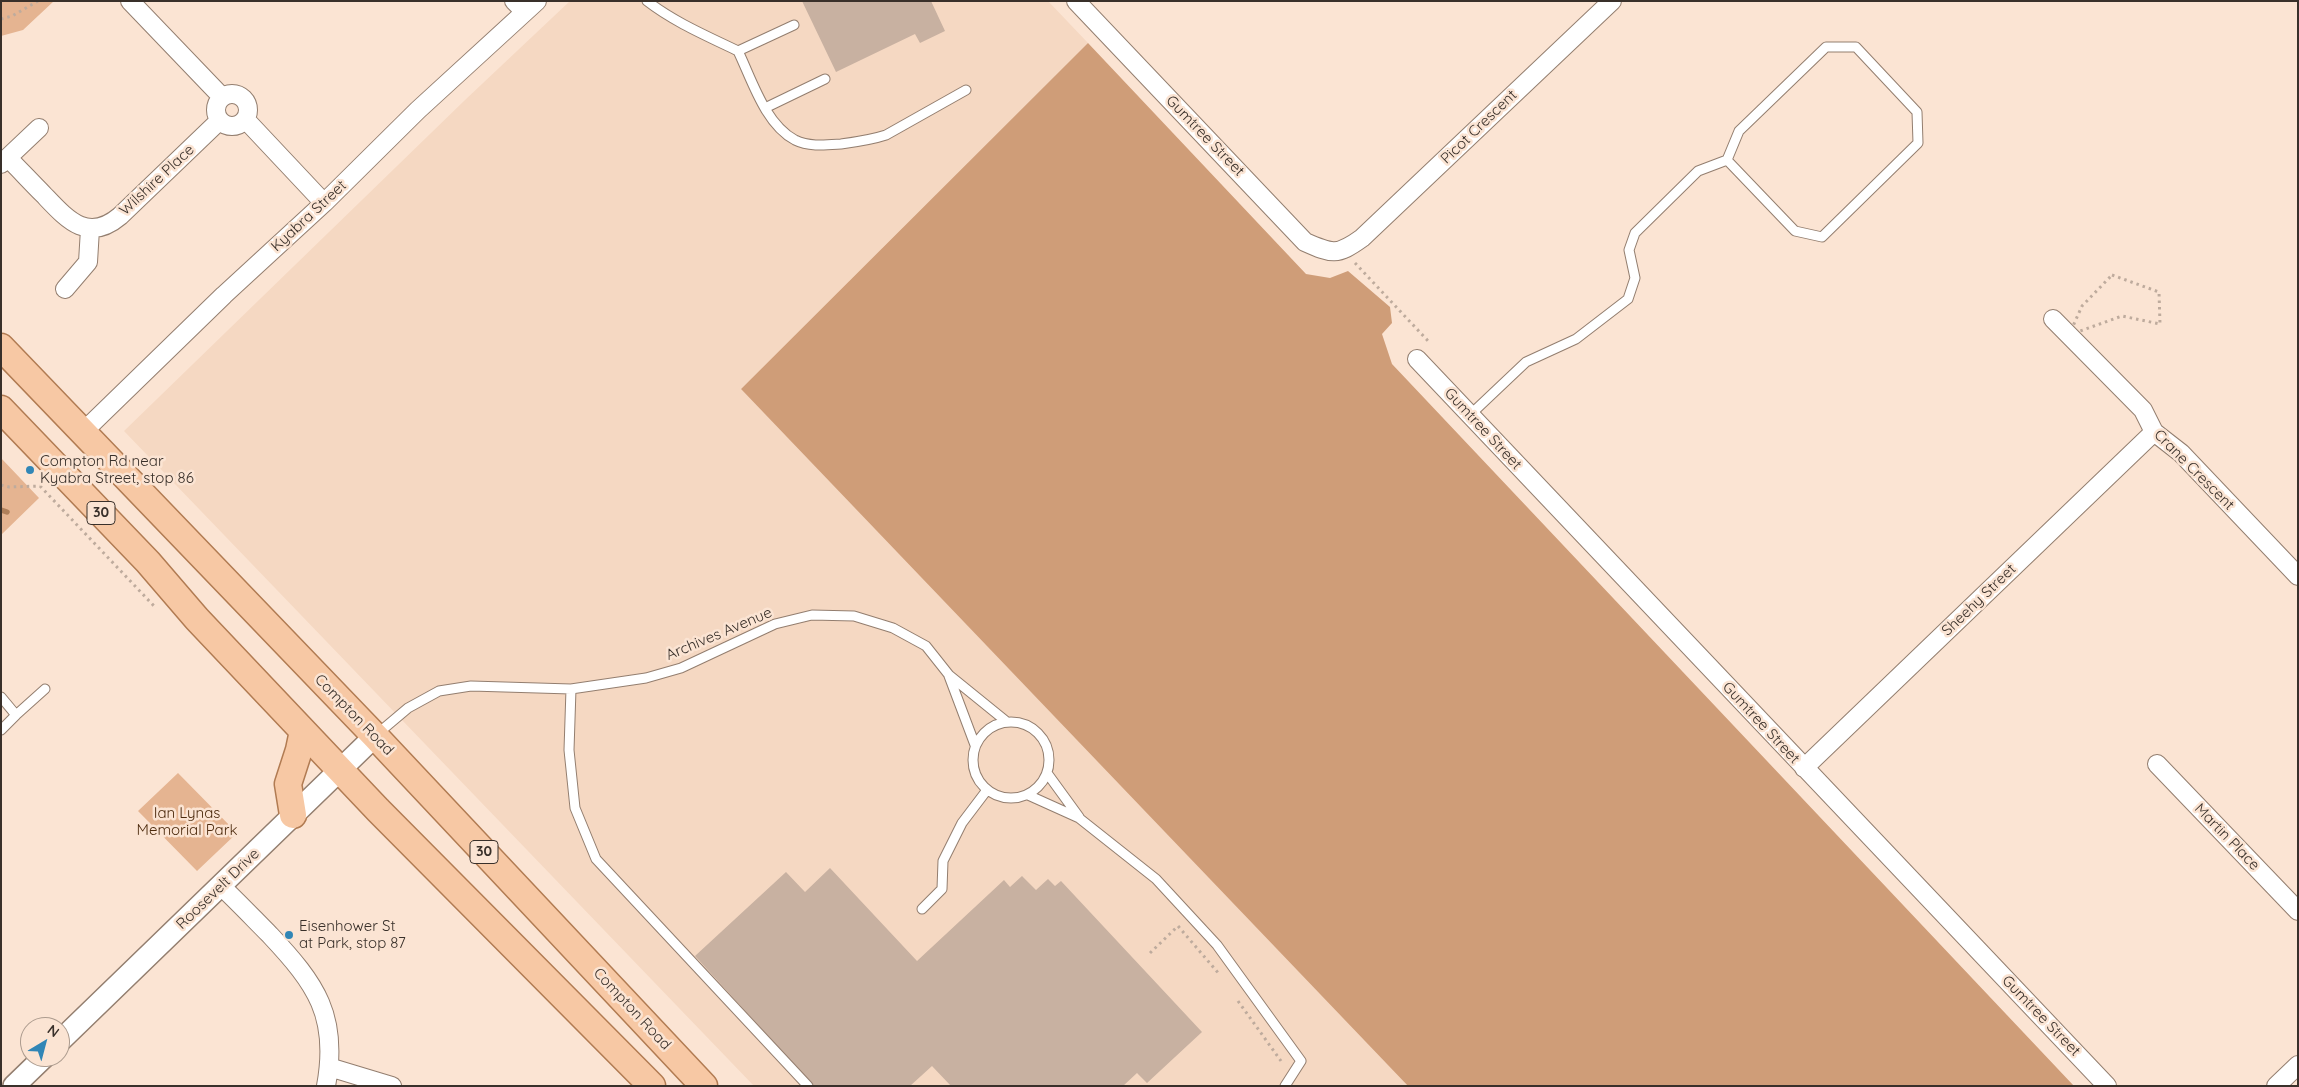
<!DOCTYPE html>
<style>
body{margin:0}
#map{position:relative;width:2299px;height:1087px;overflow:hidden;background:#fbe4d3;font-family:Quicksand,sans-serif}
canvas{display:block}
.frame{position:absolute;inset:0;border:2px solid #39302a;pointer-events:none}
.north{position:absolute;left:20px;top:1017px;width:50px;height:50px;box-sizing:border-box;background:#fbe4d3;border:1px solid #ad9c8f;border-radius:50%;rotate:37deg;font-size:14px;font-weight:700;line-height:20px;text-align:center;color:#39302a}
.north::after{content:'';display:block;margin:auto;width:18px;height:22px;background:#3186b6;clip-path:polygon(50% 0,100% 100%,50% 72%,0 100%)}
</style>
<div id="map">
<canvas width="2299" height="1087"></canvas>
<div class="frame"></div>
<div class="north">N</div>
</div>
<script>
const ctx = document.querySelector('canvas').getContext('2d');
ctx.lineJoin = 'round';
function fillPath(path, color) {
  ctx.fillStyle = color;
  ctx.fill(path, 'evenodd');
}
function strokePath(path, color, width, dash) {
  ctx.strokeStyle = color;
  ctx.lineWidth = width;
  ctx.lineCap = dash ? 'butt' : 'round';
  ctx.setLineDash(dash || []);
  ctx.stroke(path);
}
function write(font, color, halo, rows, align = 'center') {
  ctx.font = font + ' Quicksand,sans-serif';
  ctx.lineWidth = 5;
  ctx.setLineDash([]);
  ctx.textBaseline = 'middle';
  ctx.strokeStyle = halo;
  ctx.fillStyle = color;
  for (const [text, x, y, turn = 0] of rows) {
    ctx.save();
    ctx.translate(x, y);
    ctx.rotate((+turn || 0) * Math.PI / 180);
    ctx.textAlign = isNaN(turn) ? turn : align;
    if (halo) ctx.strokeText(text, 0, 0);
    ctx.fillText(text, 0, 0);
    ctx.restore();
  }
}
fillPath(new Path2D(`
 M 570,1 L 1048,1 L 1088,43 L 741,389 L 1408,1086 L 754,1086 L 124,431 L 465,100 Z`), '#f5d8c2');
fillPath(new Path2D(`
 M 1,1 L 54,1 L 23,30 L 1,36 Z
 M 1,458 L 39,498 L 1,535 Z
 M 178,773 L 237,833 L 197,871 L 138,811 Z`), '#e5b491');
fillPath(new Path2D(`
 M 1088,43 L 1306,274 L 1330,278 L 1348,271 L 1390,307 L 1392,323 L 1382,334 L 1392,364 L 2074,1086 L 1408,1086 L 741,389 Z`), '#cf9d78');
strokePath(new Path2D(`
 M 1,510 L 7,512`), '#b0805b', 5.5);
fillPath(new Path2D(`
 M 802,1 L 931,1 L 945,31 L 920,43 L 915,34 L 836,72 Z
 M 830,868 L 917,961 L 1004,880 L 1010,887 L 1022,876 L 1036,890 L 1048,879 L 1055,886 L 1061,881 L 1202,1032 L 1147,1083 L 1137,1073 L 1123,1086 L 951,1086 L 932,1066 L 910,1086 L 814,1086 L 695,956 L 786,872 L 805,892 Z`), '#c8b1a1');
const service = new Path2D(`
 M 647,1 C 674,22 707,36 738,51 L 794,25
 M 738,51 C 752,80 765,124 795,140 C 809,147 826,145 841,144 C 856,142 871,140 886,135 L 966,90
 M 765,108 L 825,79
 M 1470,415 L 1526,362 L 1576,339 L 1628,299 L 1635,278 L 1629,250 L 1635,233 L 1698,171 L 1727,160 L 1795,231 L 1822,237 L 1918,143 L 1917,112 L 1856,47 L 1826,47 L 1739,131 L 1727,160
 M 949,676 L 975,745
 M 571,689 L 569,750 L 575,808 L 596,859 L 808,1086
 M 1,697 L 16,715 L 1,730
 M 16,715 L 45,689
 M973 760a38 38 0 1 1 76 0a38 38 0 1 1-76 0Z
 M 376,735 L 408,708 L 439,691 L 471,686 L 571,689 L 646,678 L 681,668 L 775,624 L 812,615 L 854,616 L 893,628 L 926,646 L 949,675 L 1007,722
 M 1047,773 L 1079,817
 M 1028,795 L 1079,818 L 1156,879 L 1217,945 L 1301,1061 L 1285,1086
 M 922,909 L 942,889 L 943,861 L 962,823 L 987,790`);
const minor = new Path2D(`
 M 130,1 L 222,97
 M 514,1 L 525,12
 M 1076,1 L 1305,242 C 1332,254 1337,256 1362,238 L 1612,1
 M216 110a16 16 0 1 1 32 0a16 16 0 1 1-32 0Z
 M 246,120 L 324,203
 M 8,158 C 20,170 31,182 43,194 C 66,218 87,244 120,216 L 219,121
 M 1,164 L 39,128
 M 65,289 L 88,262 L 90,229
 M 2053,319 L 2143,410 L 2154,432 L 2181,453 L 2298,576
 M 1417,359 L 2107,1086
 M 83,432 L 224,295 L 324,203 L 418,110 L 537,1
 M 2157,764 L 2298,911
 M 1804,768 L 2154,432
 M 221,886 C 238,902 254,919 270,935 C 316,984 339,1016 326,1086
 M 329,1067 L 392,1086
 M 2276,1086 L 2298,1065`);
const tertiary = new Path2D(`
 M 60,1041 L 375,736
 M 14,1086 L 44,1057`);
const primary = new Path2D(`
 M 1,347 L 375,736 L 704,1086
 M 1,409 L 148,562 L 197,619 L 378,810 L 652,1086
 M 293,815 L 288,784 L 299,750 L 303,731`);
strokePath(service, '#937e6f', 11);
strokePath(minor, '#937e6f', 20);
strokePath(tertiary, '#937e6f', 24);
strokePath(primary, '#b17b52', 29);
strokePath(new Path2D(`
 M 1,19 L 12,16 L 38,1
 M 1355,263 L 1430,343
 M 2112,275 L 2159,292 L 2160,324 L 2122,316 L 2069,335 L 2082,306 Z
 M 1,485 L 9,487 L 40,486
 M 40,486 L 154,606
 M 1150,953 L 1178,926 L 1220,975
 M 1238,1001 L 1281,1061`), '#beab9d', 3, [2.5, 4]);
strokePath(service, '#fff', 9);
strokePath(minor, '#fff', 18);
strokePath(tertiary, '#fff', 21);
strokePath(primary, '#f7c8a4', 26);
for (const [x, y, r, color] of [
 [30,470,5,"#3186b6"],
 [289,935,5,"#3186b6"]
]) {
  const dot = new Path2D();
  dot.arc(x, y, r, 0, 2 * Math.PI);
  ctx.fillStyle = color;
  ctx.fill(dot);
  strokePath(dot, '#fbe4d3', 2);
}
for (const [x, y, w] of [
 [101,513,28],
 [484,852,28]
]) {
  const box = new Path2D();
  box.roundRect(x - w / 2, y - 11.5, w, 23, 4);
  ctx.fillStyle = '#fbe4d3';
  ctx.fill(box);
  strokePath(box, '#39302a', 1);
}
write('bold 14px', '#39302a', null, [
 ["30",101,513],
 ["30",484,852]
]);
write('15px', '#39302a', '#fbe4d3', [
 ["Picot Crescent",1479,127,-44],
 ["Gumtree Street",1205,136,46],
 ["Wilshire Place",157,180,-43],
 ["Kyabra Street",309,216,-43],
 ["Gumtree Street",1483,429,47],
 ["Crane Crescent",2194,470,45],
 ["Sheehy Street",1979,600,-44],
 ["Archives Avenue",719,634,-23],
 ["Compton Road",354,715,46],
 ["Gumtree Street",1761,723,47],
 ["Martin Place",2227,837,46],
 ["Roosevelt Drive",218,889,-44],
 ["Compton Road",632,1009,47],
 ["Gumtree Street",2041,1016,46]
]);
write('15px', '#39302a', '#fbe4d3', [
 ["Compton Rd near",40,461],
 ["Kyabra Street, stop 86",40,478],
 ["Eisenhower St",299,926],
 ["at Park, stop 87",299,943]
], 'left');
write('15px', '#4c2a0d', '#fbe4d3', [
 ["Ian Lynas",187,813],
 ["Memorial Park",187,830]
]);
</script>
